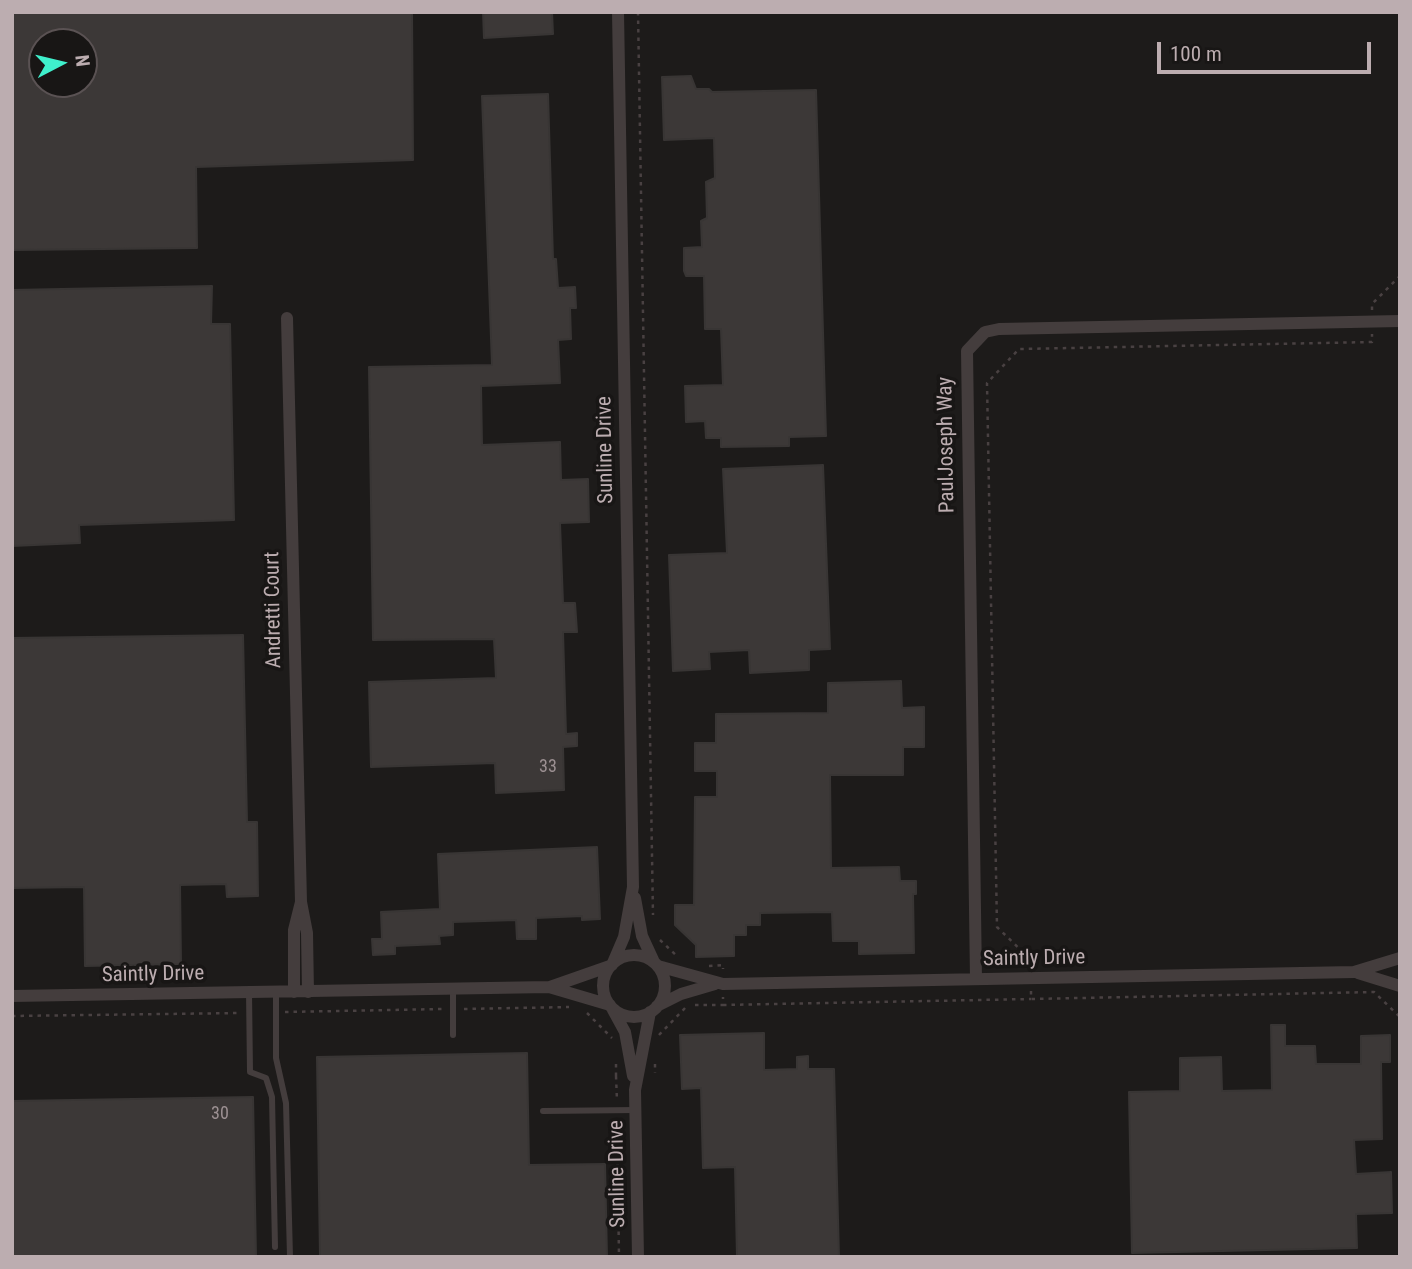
<!DOCTYPE html>
<style>
body{margin:0}
#map{position:relative;width:1412px;height:1269px;overflow:hidden;background:#1d1b1a;font-family:"Roboto Condensed",sans-serif}
canvas{display:block}
.frame{position:absolute;inset:0;border:14px solid #bcadb0;pointer-events:none}
.north{position:absolute;left:28px;top:28px;width:70px;height:70px;box-sizing:border-box;background:#181615;border:2px solid #5a5253;border-radius:50%;rotate:83deg;font-size:19px;font-weight:700;line-height:28px;text-align:center;color:#bcadb0}
.north::after{content:'';display:block;margin:auto;width:24px;height:32px;background:#3ff0cc;clip-path:polygon(50% 0,100% 100%,50% 72%,0 100%)}
.scale{position:absolute;left:1157px;top:42px;width:214px;height:32px;box-sizing:border-box;border:4px solid #bcadb0;border-top:0;padding-left:9px;font-size:21px;line-height:24px;white-space:nowrap;color:#bcadb0;-webkit-text-stroke:5px #181615;paint-order:stroke}
</style>
<div id="map">
<canvas width="1412" height="1269"></canvas>
<div class="frame"></div>
<div class="north">N</div>
<div class="scale">100 m</div>
</div>
<script>
const ctx = document.querySelector('canvas').getContext('2d');
ctx.lineJoin = 'round';
function fillPath(path, color) {
  ctx.fillStyle = color;
  ctx.fill(path, 'evenodd');
}
function strokePath(path, color, width, dash) {
  ctx.strokeStyle = color;
  ctx.lineWidth = width;
  ctx.lineCap = dash ? 'butt' : 'round';
  ctx.setLineDash(dash || []);
  ctx.stroke(path);
}
function write(font, color, halo, rows, align = 'center') {
  ctx.font = font + ' "Roboto Condensed",sans-serif';
  ctx.lineWidth = 7;
  ctx.setLineDash([]);
  ctx.textBaseline = 'middle';
  ctx.strokeStyle = halo;
  ctx.fillStyle = color;
  for (const [text, x, y, turn = 0] of rows) {
    ctx.save();
    ctx.translate(x, y);
    ctx.rotate((+turn || 0) * Math.PI / 180);
    ctx.textAlign = isNaN(turn) ? turn : align;
    if (halo) ctx.strokeText(text, 0, 0);
    ctx.fillText(text, 0, 0);
    ctx.restore();
  }
}
const building = new Path2D(`
 M 12,12 L 412,12 L 413,160 L 196,167 L 197,248 L 12,250 ZM 42,42 L 84,42 L 84,84 L 42,84 Z
 M 483,12 L 552,12 L 553,34 L 484,38 Z
 M 691,76 L 696,89 L 709,89 L 712,92 L 816,90 L 826,436 L 789,437 L 789,446 L 721,447 L 721,438 L 706,438 L 705,421 L 686,422 L 685,386 L 723,385 L 721,329 L 705,329 L 704,276 L 686,276 L 684,271 L 684,248 L 702,247 L 701,221 L 707,218 L 706,182 L 715,178 L 714,138 L 664,140 L 662,77 Z
 M 548,94 L 553,259 L 556,259 L 558,288 L 575,287 L 576,308 L 570,308 L 571,339 L 558,340 L 560,383 L 481,386 L 482,445 L 560,442 L 561,480 L 588,479 L 589,522 L 560,523 L 563,603 L 575,603 L 577,632 L 563,632 L 566,734 L 577,733 L 577,746 L 563,747 L 564,790 L 496,793 L 495,763 L 371,767 L 369,682 L 496,678 L 494,639 L 373,640 L 369,367 L 492,365 L 482,96 Z
 M 212,286 L 211,324 L 230,324 L 234,520 L 79,525 L 80,543 L 12,546 L 12,290 Z
 M 823,465 L 830,649 L 809,650 L 809,670 L 750,673 L 749,650 L 709,652 L 710,669 L 673,671 L 669,555 L 727,553 L 723,469 Z
 M 243,635 L 247,822 L 257,822 L 258,896 L 227,897 L 226,884 L 180,885 L 181,964 L 85,966 L 84,887 L 12,888 L 12,638 Z
 M 901,681 L 902,708 L 924,707 L 924,747 L 903,747 L 903,775 L 830,775 L 831,868 L 899,867 L 900,881 L 916,881 L 916,894 L 913,894 L 914,953 L 859,954 L 859,941 L 833,941 L 832,912 L 760,913 L 760,925 L 746,925 L 746,935 L 734,935 L 734,956 L 696,957 L 696,945 L 675,925 L 675,905 L 694,905 L 695,797 L 717,797 L 717,771 L 695,771 L 695,743 L 716,743 L 716,714 L 828,713 L 828,683 Z
 M 597,847 L 600,919 L 582,920 L 582,916 L 536,918 L 536,939 L 517,939 L 516,920 L 453,922 L 453,935 L 439,936 L 440,944 L 395,946 L 395,954 L 373,955 L 372,939 L 382,939 L 381,912 L 440,909 L 438,854 Z
 M 1271,1025 L 1285,1025 L 1285,1046 L 1315,1046 L 1316,1064 L 1361,1064 L 1361,1036 L 1390,1035 L 1390,1062 L 1381,1062 L 1382,1139 L 1354,1140 L 1356,1174 L 1391,1172 L 1392,1213 L 1356,1214 L 1357,1248 L 1132,1253 L 1129,1092 L 1180,1091 L 1180,1058 L 1221,1057 L 1222,1091 L 1272,1090 Z
 M 764,1033 L 764,1070 L 797,1069 L 797,1057 L 808,1056 L 808,1069 L 834,1069 L 839,1257 L 737,1257 L 735,1167 L 703,1168 L 701,1088 L 682,1089 L 680,1035 Z
 M 527,1053 L 529,1165 L 605,1164 L 607,1257 L 320,1257 L 317,1057 Z
 M 253,1097 L 256,1257 L 12,1257 L 12,1101 Z`);
fillPath(building, '#3c3837');
strokePath(building, '#383534', 2);
strokePath(new Path2D(`
 M 638,12 L 653,915
 M 1372,310 L 1372,304 L 1400,276
 M 660,940 L 678,957
 M 709,966 L 723,965 L 723,969
 M 1030,967 L 1030,959 L 997,927 L 987,383 L 1019,349 L 1372,342 L 1372,334
 M 1031,991 L 1031,999 L 1374,992 L 1400,1017
 M 695,1005 L 723,1005 L 723,997
 M 723,1005 L 1031,999
 M 464,1009 L 569,1007
 M 285,1012 L 443,1009
 M 587,1013 L 612,1038
 M 12,1016 L 240,1013
 M 659,1035 L 686,1007
 M 616,1064 L 616,1076 L 619,1076
 M 655,1064 L 655,1073
 M 616,1076 L 617,1101
 M 617,1121 L 619,1257`), '#494142', 2.5, [3.5, 5]);
strokePath(new Path2D(`
 M 453,989 L 453,1035
 M 249,992 L 250,1072 L 266,1078 L 272,1097 L 275,1247
 M 276,992 L 276,1058 L 286,1103 L 290,1257
 M 543,1111 L 636,1110`), '#443d3d', 6);
strokePath(new Path2D(`
 M 287,318 L 301,902 L 307,933 L 308,992
 M 635,898 L 642,936 L 654,962
 M603 986a31 31 0 1 1 62 0a31 31 0 1 1-62 0Z
 M 612,965 L 624,937 L 633,887 L 618,12
 M 658,966 L 723,984 L 1354,972 L 1400,958
 M 1358,973 L 1400,986
 M 976,979 L 967,351 L 985,332 L 999,329 L 1400,321
 M 550,987 L 610,966
 M 294,992 L 294,930 L 301,902
 M 12,996 L 549,987 L 610,1005
 M 657,1006 L 681,994 L 715,984
 M 613,1010 L 625,1032 L 633,1076
 M 638,1257 L 635,1090 L 650,1012`), '#443d3d', 12);
write('18px', '#9c9092', null, [
 ["33",548,767],
 ["30",220,1114]
]);
write('21px', '#bcadb0', '#181615', [
 ["PaulJoseph Way",947,445,-91],
 ["Sunline Drive",606,450,-91],
 ["Andretti Court",274,610,-91],
 ["Saintly Drive",1034,959,-1],
 ["Saintly Drive",153,975,-1],
 ["Sunline Drive",618,1174,-91]
]);
</script>
